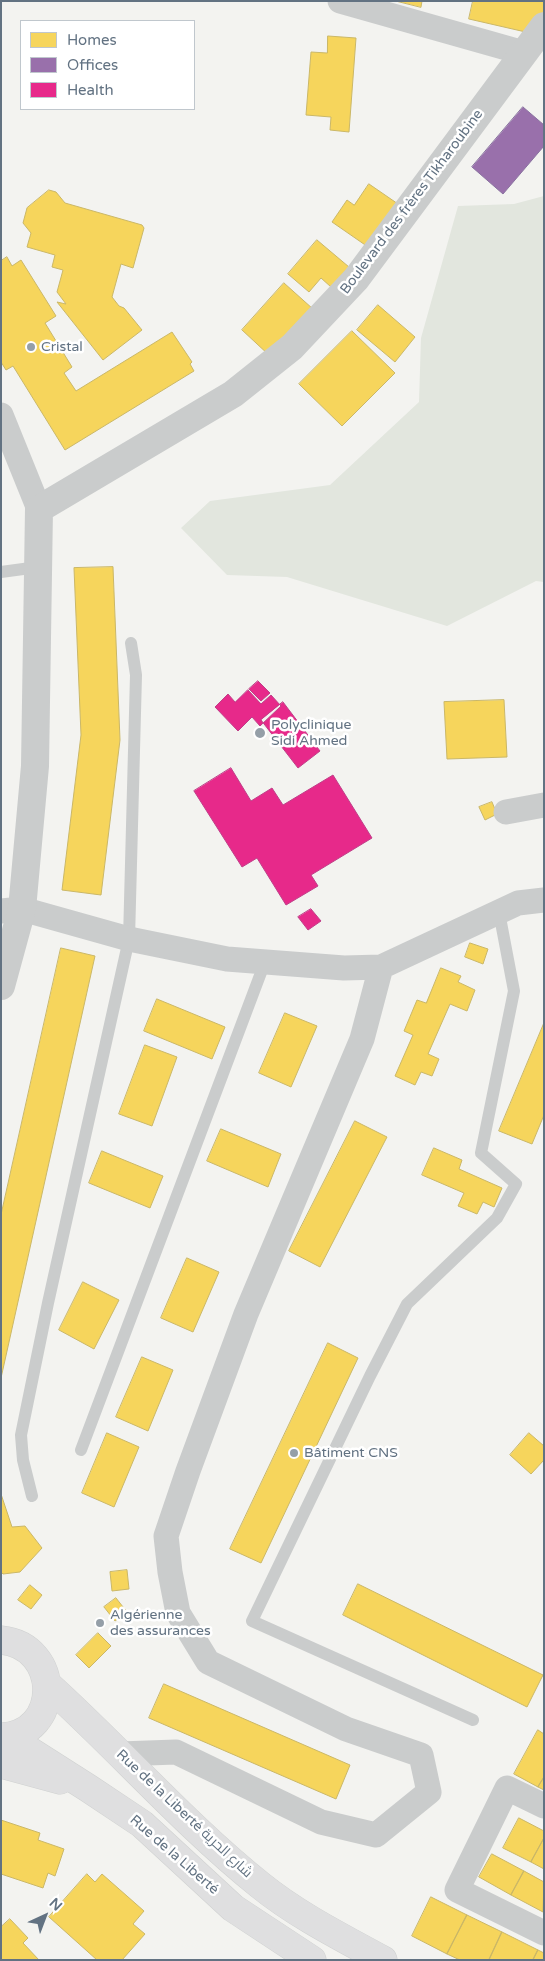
<!DOCTYPE html>
<meta charset="utf-8">
<style>
body{margin:0}
#map{position:relative;width:545px;height:1961px;overflow:hidden;background:#f3f3f0;font-family:"Varela Round",sans-serif}
canvas{display:block}
.frame{position:absolute;inset:0;border:2px solid #627282;pointer-events:none}
.legend{position:absolute;left:20px;top:20px;width:175px;height:90px;box-sizing:border-box;background:#fff;border:1px solid #c0c7cd;margin:0;padding:6px 9px;list-style:none;font-size:15px;color:#627282}
.legend li{display:flex;align-items:center;gap:10px;height:25px}
.legend b{width:25px;border:1px solid #c0c7cd}
.north{position:absolute;left:20px;top:1891px;width:50px;height:50px;-webkit-text-stroke:4px #fff;paint-order:stroke;rotate:43deg;font-size:14px;font-weight:700;line-height:20px;text-align:center;color:#627282}
.north::after{content:'';display:block;margin:auto;width:18px;height:22px;background:#627282;clip-path:polygon(50% 0,100% 100%,50% 72%,0 100%)}
</style>
<div id="map">
<canvas width="545" height="1961"></canvas>
<div class="frame"></div>
<ul class="legend">
<li><b style="height:14px;background:#f6d55c"></b>Homes</li>
<li><b style="height:14px;background:#9970ab"></b>Offices</li>
<li><b style="height:14px;background:#e7298a"></b>Health</li>
</ul>
<div class="north">N</div>
</div>
<script>
const ctx = document.querySelector('canvas').getContext('2d');
ctx.lineJoin = 'round';
function fillPath(path, color) {
  ctx.fillStyle = color;
  ctx.fill(path, 'evenodd');
}
function strokePath(path, color, width, dash) {
  ctx.strokeStyle = color;
  ctx.lineWidth = width;
  ctx.lineCap = dash ? 'butt' : 'round';
  ctx.setLineDash(dash || []);
  ctx.stroke(path);
}
function write(font, color, halo, rows, align = 'center') {
  ctx.font = font + ' "Varela Round",Cairo,sans-serif';
  ctx.lineWidth = 5;
  ctx.setLineDash([]);
  ctx.textBaseline = 'middle';
  ctx.strokeStyle = halo;
  ctx.fillStyle = color;
  for (const [text, x, y, turn = 0] of rows) {
    ctx.save();
    ctx.translate(x, y);
    ctx.rotate((+turn || 0) * Math.PI / 180);
    ctx.textAlign = isNaN(turn) ? turn : align;
    if (halo) ctx.strokeText(text, 0, 0);
    ctx.fillText(text, 0, 0);
    ctx.restore();
  }
}
fillPath(new Path2D(`
 M 544,196 L 544,582 L 536,581 L 447,626 L 287,577 L 227,575 L 181,528 L 210,501 L 330,485 L 419,402 L 421,338 L 458,206 L 514,204 Z`), '#e2e6de');
const homes = new Path2D(`
 M 396,1 L 422,1 L 421,7 Z
 M 473,1 L 544,1 L 544,12 L 530,33 L 469,19 Z
 M 328,36 L 356,38 L 349,132 L 330,130 L 331,117 L 306,115 L 311,52 L 327,53 Z
 M 369,184 L 401,206 L 371,249 L 332,222 L 347,200 L 354,205 Z
 M 49,190 L 56,192 L 65,203 L 142,225 L 144,228 L 133,268 L 121,264 L 112,297 L 119,306 L 124,308 L 142,330 L 103,360 L 57,302 L 66,304 L 57,292 L 63,270 L 52,267 L 55,255 L 27,247 L 31,233 L 23,223 L 27,208 Z
 M 317,240 L 349,267 L 331,287 L 321,278 L 309,292 L 288,274 Z
 M 7,257 L 12,266 L 21,260 L 56,316 L 45,323 L 72,367 L 64,373 L 76,391 L 172,332 L 192,362 L 190,364 L 194,371 L 65,450 L 13,366 L 6,370 L 1,362 L 1,261 Z
 M 284,283 L 313,309 L 270,356 L 242,330 Z
 M 378,305 L 415,337 L 395,362 L 357,330 Z
 M 352,331 L 395,373 L 342,426 L 299,384 Z
 M 113,567 L 120,740 L 101,895 L 62,890 L 81,735 L 74,568 Z
 M 504,700 L 507,757 L 447,759 L 444,702 Z
 M 492,802 L 497,814 L 485,820 L 479,807 Z
 M 470,943 L 488,949 L 483,964 L 465,957 Z
 M 61,948 L 95,956 L 1,1378 L 1,1215 Z
 M 441,968 L 461,976 L 458,982 L 475,990 L 467,1011 L 450,1004 L 428,1054 L 439,1059 L 432,1076 L 421,1072 L 415,1085 L 395,1076 L 413,1035 L 404,1031 L 417,1000 L 426,1003 Z
 M 157,999 L 225,1027 L 212,1059 L 144,1031 Z
 M 285,1013 L 317,1026 L 291,1087 L 259,1073 Z
 M 544,1023 L 544,1115 L 532,1144 L 499,1131 Z
 M 145,1045 L 177,1057 L 152,1126 L 119,1114 Z
 M 355,1121 L 387,1137 L 320,1267 L 289,1251 Z
 M 221,1129 L 281,1154 L 268,1187 L 207,1161 Z
 M 434,1148 L 462,1160 L 459,1169 L 502,1188 L 494,1207 L 483,1202 L 477,1214 L 458,1206 L 464,1193 L 422,1175 Z
 M 102,1151 L 163,1176 L 150,1208 L 89,1183 Z
 M 187,1258 L 219,1272 L 193,1332 L 161,1318 Z
 M 83,1282 L 119,1300 L 94,1349 L 59,1330 Z
 M 328,1343 L 358,1358 L 261,1563 L 230,1549 Z
 M 142,1357 L 173,1370 L 148,1431 L 116,1417 Z
 M 107,1433 L 139,1447 L 114,1507 L 82,1493 Z
 M 529,1433 L 544,1446 L 544,1460 L 531,1474 L 510,1455 Z
 M 1,1494 L 12,1527 L 25,1526 L 42,1548 L 20,1572 L 3,1574 L 1,1572 Z
 M 127,1570 L 129,1589 L 112,1591 L 110,1572 Z
 M 358,1584 L 543,1675 L 527,1707 L 343,1615 Z
 M 30,1585 L 42,1595 L 31,1609 L 18,1600 Z
 M 116,1598 L 127,1612 L 115,1621 L 104,1607 Z
 M 98,1633 L 111,1646 L 89,1668 L 76,1655 Z
 M 164,1684 L 350,1765 L 336,1799 L 149,1718 Z
 M 538,1730 L 544,1734 L 544,1777 L 538,1787 L 514,1774 Z
 M 544,1777 L 544,1790 L 538,1787 Z
 M 519,1818 L 544,1831 L 544,1838 L 531,1862 L 503,1848 Z
 M 1,1820 L 40,1833 L 38,1840 L 64,1849 L 55,1876 L 48,1873 L 43,1888 L 1,1874 Z
 M 544,1838 L 544,1869 L 531,1862 Z
 M 492,1854 L 524,1871 L 511,1895 L 479,1877 Z
 M 524,1871 L 544,1882 L 543,1912 L 511,1895 Z
 M 87,1874 L 95,1882 L 102,1874 L 144,1911 L 133,1924 L 145,1934 L 122,1960 L 97,1960 L 49,1917 Z
 M 431,1897 L 467,1915 L 447,1954 L 412,1936 Z
 M 467,1915 L 502,1932 L 489,1960 L 460,1960 L 447,1954 Z
 M 10,1919 L 28,1938 L 23,1943 L 39,1960 L 1,1960 L 1,1927 Z
 M 502,1932 L 538,1950 L 533,1960 L 489,1960 Z
 M 538,1950 L 544,1953 L 544,1960 L 533,1960 Z`);
fillPath(homes, '#f6d55c');
strokePath(homes, '#cab767', 1);
const offices = new Path2D(`
 M 523,107 L 544,125 L 544,146 L 503,194 L 472,167 Z`);
fillPath(offices, '#9970ab');
strokePath(offices, '#88719f', 1);
const health = new Path2D(`
 M 258,681 L 270,693 L 261,701 L 249,689 Z
 M 248,690 L 261,704 L 271,695 L 281,706 L 260,726 L 252,717 L 238,731 L 215,707 L 228,694 L 235,702 Z
 M 283,702 L 320,751 L 298,768 L 261,720 Z
 M 231,768 L 251,801 L 272,788 L 283,805 L 333,775 L 372,838 L 311,875 L 318,886 L 286,905 L 257,858 L 242,867 L 194,791 Z
 M 311,909 L 321,921 L 308,930 L 298,917 Z`);
fillPath(health, '#e7298a');
strokePath(health, '#bf3f88', 1);
const secondary = new Path2D(`
 M 1,1640 C 62,1646 62,1735 1,1737
 M 48,1685 C 120,1750 184,1824 260,1885 C 297,1915 341,1937 383,1960
 M 8,1737 L 88,1788 L 142,1824 L 233,1908 L 312,1960
 M 1,1764 L 60,1780`);
strokePath(secondary, '#cfd1d0', 29);
strokePath(new Path2D(`
 M 1,572 L 38,567
 M 81,1450 L 265,962
 M 32,1496 L 23,1460 L 21,1435 L 48,1303 L 129,939 L 136,675 L 131,643
 M 473,1720 L 252,1621 L 370,1376 L 407,1304 L 497,1218 L 516,1184 L 481,1153 L 514,991 L 499,912`), '#cacccc', 12);
strokePath(new Path2D(`
 M 340,1 L 524,53
 M 1,415 L 39,509
 M 506,812 L 544,805
 M 1,911 L 22,909 L 129,939 L 227,959 L 344,968 L 381,967 L 518,903 L 544,900
 M 120,1754 L 176,1752 L 321,1822 L 376,1835 L 429,1792 L 421,1755 L 346,1729 L 208,1662 L 178,1613 L 170,1572 L 166,1536 L 188,1471 L 246,1314 L 362,1039 L 381,967
 M 544,1806 L 507,1788 L 457,1890 L 544,1933`), '#cacccc', 25);
strokePath(new Path2D(`
 M 1,986 L 22,909 L 35,766 L 39,509 L 233,394 L 292,347 L 356,279 L 544,26`), '#cacccc', 28);
strokePath(secondary, '#dfdfe0', 28);
for (const [x, y, r, color] of [
 [31,347,5,"#959fa8"],
 [260,733,6,"#959fa8"],
 [294,1453,5,"#959fa8"],
 [100,1623,5,"#959fa8"]
]) {
  const dot = new Path2D();
  dot.arc(x, y, r, 0, 2 * Math.PI);
  ctx.fillStyle = color;
  ctx.fill(dot);
  strokePath(dot, '#fff', 2);
}
write('14px', '#627282', '#fff', [
 ["Boulevard des frères Tikharoubine",412,202,-53],
 ["Rue de la Liberté شارع الحرية",184,1814,43],
 ["Rue de la Liberté",174,1855,41]
]);
write('14px', '#627282', '#fff', [
 ["Cristal",41,347],
 ["Polyclinique",271,725],
 ["Sidi Ahmed",271,741],
 ["Bâtiment CNS",304,1453],
 ["Algérienne",110,1615],
 ["des assurances",110,1631]
], 'left');
</script>
